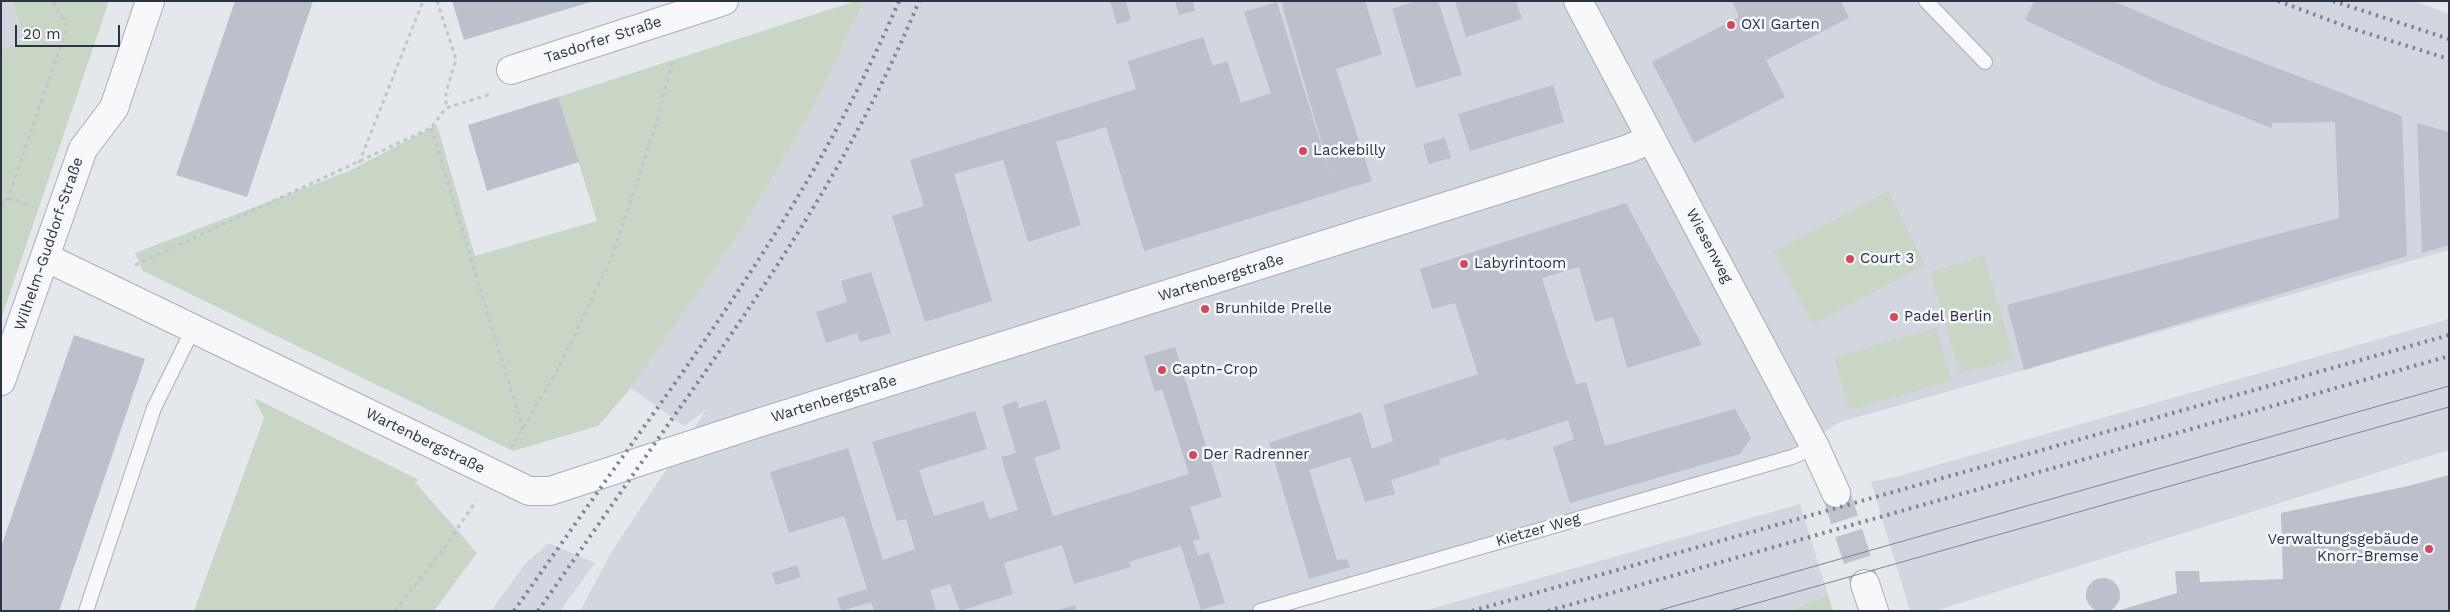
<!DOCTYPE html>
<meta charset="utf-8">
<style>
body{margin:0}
#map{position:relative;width:2450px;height:612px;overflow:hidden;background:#e4e7ec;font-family:"Work Sans",sans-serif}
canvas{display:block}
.frame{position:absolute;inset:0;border:2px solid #2b3445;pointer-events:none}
.scale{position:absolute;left:15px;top:25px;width:105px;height:22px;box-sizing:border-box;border:2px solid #2b3445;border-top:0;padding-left:6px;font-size:15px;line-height:18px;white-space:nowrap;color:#2b3445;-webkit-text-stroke:4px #f4f6f9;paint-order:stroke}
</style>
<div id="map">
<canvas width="2450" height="612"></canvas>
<div class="frame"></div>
<div class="scale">20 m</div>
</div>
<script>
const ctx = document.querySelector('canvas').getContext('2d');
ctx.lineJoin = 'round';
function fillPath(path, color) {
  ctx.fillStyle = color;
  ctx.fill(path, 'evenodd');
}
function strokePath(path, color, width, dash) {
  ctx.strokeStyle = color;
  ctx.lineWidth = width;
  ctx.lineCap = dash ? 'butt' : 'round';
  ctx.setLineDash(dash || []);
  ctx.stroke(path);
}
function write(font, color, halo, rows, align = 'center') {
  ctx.font = font + ' "Work Sans",sans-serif';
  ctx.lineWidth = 5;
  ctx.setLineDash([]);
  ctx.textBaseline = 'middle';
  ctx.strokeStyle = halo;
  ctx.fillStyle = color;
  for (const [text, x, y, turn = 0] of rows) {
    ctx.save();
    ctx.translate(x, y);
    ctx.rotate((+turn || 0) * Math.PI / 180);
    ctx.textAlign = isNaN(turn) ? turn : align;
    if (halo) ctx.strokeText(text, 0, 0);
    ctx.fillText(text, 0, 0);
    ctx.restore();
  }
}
fillPath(new Path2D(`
 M 1,1 L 12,1 L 25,42 L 1,50 Z
 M 864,1 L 2415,1 L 2449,14 L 2449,250 L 1840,422 L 1789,454 L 1255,611 L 580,611 L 612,551 L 707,409 L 684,426 L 631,388 L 741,231 L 813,108 Z
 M 2449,319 L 2449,450 L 1935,611 L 1910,611 L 1871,482 L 1895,477 Z
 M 1800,504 L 1828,595 L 1788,611 L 1424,611 Z
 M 549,543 L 595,563 L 560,611 L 491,611 L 525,564 Z`), '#d2d6de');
fillPath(new Path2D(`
 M 12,1 L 109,1 L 1,319 L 1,50 L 25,42 Z
 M 856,1 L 864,1 L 813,108 L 741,231 L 631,388 L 598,426 L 513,451 L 143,271 L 135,253 L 349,171 L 437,125 L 475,256 L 597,221 L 558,97 Z
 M 1888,191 L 1925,265 L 1813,324 L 1774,252 Z
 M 1984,256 L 2014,359 L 1960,374 L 1930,272 Z
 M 1936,328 L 1952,381 L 1849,410 L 1834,357 Z
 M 254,398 L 419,480 L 415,482 L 477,553 L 434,611 L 194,611 L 264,418 Z
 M 1828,595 L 1833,611 L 1788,611 Z`), '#c9d6c5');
fillPath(new Path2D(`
 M 235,1 L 313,1 L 247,197 L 176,175 Z
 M 452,1 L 591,1 L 591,2 L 464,40 Z
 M 1110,1 L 1126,1 L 1131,20 L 1117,24 Z
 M 1175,1 L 1193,1 L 1195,11 L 1179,15 Z
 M 1281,1 L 1365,1 L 1382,54 L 1336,69 L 1372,181 L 1144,251 L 1106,127 L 1056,142 L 1081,225 L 1028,242 L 1003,160 L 954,174 L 992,301 L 925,322 L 892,216 L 924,206 L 910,160 L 1136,89 L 1128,61 L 1203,37 L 1213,66 L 1227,61 L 1241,103 L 1271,93 L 1244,12 L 1277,2 L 1333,183 Z
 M 1416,1 L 1438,1 L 1462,75 L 1416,88 L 1392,9 Z
 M 1455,1 L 1516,1 L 1522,19 L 1466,37 Z
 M 1732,1 L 1841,1 L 1849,18 L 1766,60 L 1785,97 L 1694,143 L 1652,62 L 1739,17 Z
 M 2034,1 L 2113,1 L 2209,42 L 2402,116 L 2407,256 L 2024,370 L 2007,305 L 2339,218 L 2335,122 L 2272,123 L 2272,128 L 2162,85 L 2025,20 Z
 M 1553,85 L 1564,122 L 1470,151 L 1458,114 Z
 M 558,97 L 579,162 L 487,191 L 468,125 Z
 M 2417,123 L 2449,132 L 2449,245 L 2422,253 Z
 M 1445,138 L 1451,158 L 1429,164 L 1423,144 Z
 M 1626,203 L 1702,345 L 1627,368 L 1613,317 L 1595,322 L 1579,267 L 1542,278 L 1576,384 L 1586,382 L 1605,446 L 1735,409 L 1751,438 L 1740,454 L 1570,503 L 1553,447 L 1574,439 L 1568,420 L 1506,441 L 1505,438 L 1439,459 L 1440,464 L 1391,480 L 1395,494 L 1365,502 L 1350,457 L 1309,470 L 1337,560 L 1347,559 L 1350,567 L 1309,579 L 1269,443 L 1361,412 L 1372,449 L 1393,441 L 1383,405 L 1478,374 L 1455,303 L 1432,309 L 1420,269 Z
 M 871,272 L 891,333 L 860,342 L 857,333 L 826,343 L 816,312 L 847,302 L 841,281 Z
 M 74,335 L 145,359 L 59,611 L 1,611 L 1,547 Z
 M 1175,347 L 1222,497 L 1190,507 L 1200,539 L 1193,541 L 1198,556 L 1209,552 L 1225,603 L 1201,610 L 1181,546 L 1129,562 L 1131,567 L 1074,584 L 1062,545 L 1004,563 L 1013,594 L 960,611 L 950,584 L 930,590 L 936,611 L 874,611 L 871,602 L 841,611 L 837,598 L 867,589 L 844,516 L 789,533 L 770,472 L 848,448 L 883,560 L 915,549 L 906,519 L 897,521 L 872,442 L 975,411 L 987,449 L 919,470 L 934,516 L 983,501 L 989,519 L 1018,510 L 1001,457 L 1016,453 L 1002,406 L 1017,401 L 1019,408 L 1046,400 L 1061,449 L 1034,458 L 1053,516 L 1189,474 L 1162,389 L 1155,392 L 1144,356 Z
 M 2449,475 L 2449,611 L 2117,611 L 2177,593 L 2175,571 L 2199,571 L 2200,582 L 2283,579 L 2281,513 L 2408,486 Z
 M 797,565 L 801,577 L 776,585 L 772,573 Z
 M2086 595a17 17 0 1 1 34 0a17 17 0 1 1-34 0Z
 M 1075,605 L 1077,611 L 1058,611 L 1058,610 Z`), '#bbc0ca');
strokePath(new Path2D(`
 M 1836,493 L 1865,584`), '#bfc3cb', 28, [28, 14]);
const lane = new Path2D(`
 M 1926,1 L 1985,62
 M 86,611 L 154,408 L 193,329
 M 1260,611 L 1792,457 L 1815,447`);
const street = new Path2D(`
 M 1578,1 L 1815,447 L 1836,493
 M 511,70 L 724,1
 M 45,257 L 529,491 L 550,491 L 755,424 L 1628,149 L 1651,139
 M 1,381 L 83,149 L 114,108 L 150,1
 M 1865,584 L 1874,611`);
strokePath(lane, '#a9aeb7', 16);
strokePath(street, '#a9aeb7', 30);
strokePath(new Path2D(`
 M 437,1 L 456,59 L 446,93 L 446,108
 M 431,128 L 523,429
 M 359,163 L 423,1
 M 8,198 L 29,205
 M 1,206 L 8,198 L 67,27 L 53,1
 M 135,265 L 431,128 L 446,108 L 491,94
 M 511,448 L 557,371 L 611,259 L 653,134 L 673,60
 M 395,611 L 445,547 L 476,501`), '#c2c5cb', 3, [4, 4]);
strokePath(lane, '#f7f8fa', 14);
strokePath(street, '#f7f8fa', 28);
strokePath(new Path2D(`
 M 1657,611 L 2449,386
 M 1729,611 L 2449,407`), '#7d8696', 1);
strokePath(new Path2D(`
 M 2278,1 L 2353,29 L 2449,59
 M 2333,1 L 2449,39
 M 514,611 C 561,544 608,477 656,410 C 749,279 835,150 899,1
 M 538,611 C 583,547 627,483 672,419 C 767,285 856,154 919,1
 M 1472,611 L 2449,335
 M 1548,611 L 2449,356`), '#7d8696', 4, [2.5, 5]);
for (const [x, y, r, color] of [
 [1731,25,5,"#d1495b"],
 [1303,151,5,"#d1495b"],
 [1850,259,5,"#d1495b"],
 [1464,264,5,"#d1495b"],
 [1205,309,5,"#d1495b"],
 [1894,317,5,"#d1495b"],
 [1162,370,5,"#d1495b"],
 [1193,455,5,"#d1495b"],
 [2429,549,5,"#d1495b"]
]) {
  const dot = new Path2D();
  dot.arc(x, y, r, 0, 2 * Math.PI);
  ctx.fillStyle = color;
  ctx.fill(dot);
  strokePath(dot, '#f4f6f9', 2);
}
write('15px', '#2b3445', '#f4f6f9', [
 ["OXI Garten",1741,25],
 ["Lackebilly",1313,151],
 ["Court 3",1860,259],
 ["Labyrintoom",1474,264],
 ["Brunhilde Prelle",1215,309],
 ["Padel Berlin",1904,317],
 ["Captn-Crop",1172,370],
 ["Der Radrenner",1203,455],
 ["Verwaltungsgebäude",2419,540,"right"],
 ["Knorr-Bremse",2419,557,"right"]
], 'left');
write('15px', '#2b3445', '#f4f6f9', [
 ["Tasdorfer Straße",603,40,-18],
 ["Wilhelm-Guddorf-Straße",49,244,-71],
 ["Wiesenweg",1709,246,62],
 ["Wartenbergstraße",1221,278,-17],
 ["Wartenbergstraße",834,399,-17],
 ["Wartenbergstraße",425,441,26],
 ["Kietzer Weg",1538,530,-16]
]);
</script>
